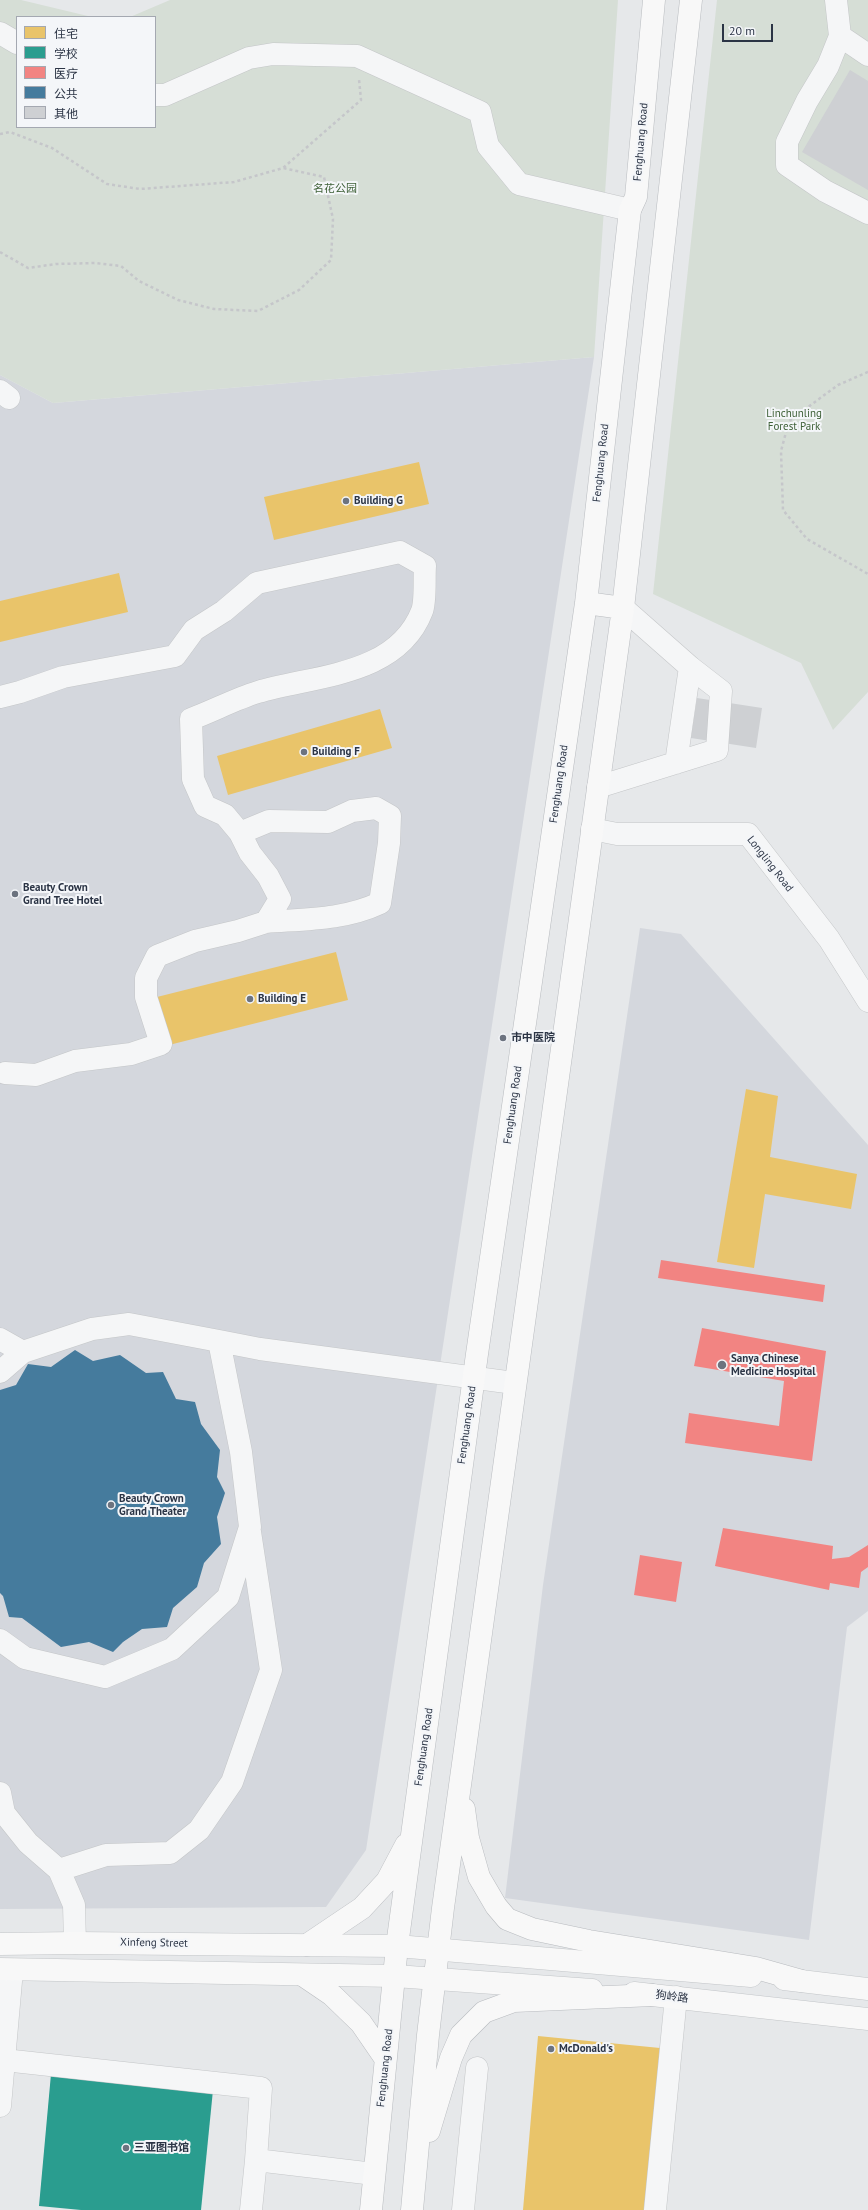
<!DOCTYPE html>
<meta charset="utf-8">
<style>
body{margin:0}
#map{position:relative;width:868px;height:2210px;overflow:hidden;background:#e6e8ea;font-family:"PT Sans","Noto Sans SC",sans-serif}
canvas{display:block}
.legend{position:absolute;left:16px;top:16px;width:140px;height:112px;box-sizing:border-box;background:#f4f6f9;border:1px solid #a4a8b1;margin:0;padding:5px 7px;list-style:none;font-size:12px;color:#2b3445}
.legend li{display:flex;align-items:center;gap:8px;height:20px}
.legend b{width:20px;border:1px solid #a4a8b1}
.scale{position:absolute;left:722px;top:24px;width:51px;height:18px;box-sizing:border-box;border:2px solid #2b3445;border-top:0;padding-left:5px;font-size:12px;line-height:14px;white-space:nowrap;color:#2b3445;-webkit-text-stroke:3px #f4f6f9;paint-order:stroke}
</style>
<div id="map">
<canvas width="868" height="2210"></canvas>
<ul class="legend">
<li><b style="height:11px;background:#e9c46a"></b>住宅</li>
<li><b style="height:11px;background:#2a9d8f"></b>学校</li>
<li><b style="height:11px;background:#f28482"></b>医疗</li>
<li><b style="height:11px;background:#457b9d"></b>公共</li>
<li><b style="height:11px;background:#ced0d3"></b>其他</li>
</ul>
<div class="scale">20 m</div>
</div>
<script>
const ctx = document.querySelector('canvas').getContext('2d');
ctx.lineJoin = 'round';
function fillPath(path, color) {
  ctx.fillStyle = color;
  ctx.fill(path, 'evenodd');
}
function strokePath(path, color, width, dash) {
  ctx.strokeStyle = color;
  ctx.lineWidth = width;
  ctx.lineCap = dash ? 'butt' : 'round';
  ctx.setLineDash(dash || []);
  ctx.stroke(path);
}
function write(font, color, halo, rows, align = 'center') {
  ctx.font = font + ' "PT Sans","Noto Sans SC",sans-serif';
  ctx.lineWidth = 4;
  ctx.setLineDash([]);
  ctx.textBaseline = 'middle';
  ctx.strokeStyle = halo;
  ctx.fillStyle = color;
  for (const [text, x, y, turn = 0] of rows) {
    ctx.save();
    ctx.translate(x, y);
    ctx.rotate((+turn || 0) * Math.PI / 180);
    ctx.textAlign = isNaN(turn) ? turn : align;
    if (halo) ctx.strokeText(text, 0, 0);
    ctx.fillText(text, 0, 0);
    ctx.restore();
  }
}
fillPath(new Path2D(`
 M 594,357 L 366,1850 L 326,1907 L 0,1909 L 0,375 L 53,403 Z
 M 640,928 L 681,934 L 868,1145 L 868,1611 L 847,1627 L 809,1940 L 505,1898 L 543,1585 Z`), '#d4d7dd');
fillPath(new Path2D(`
 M 0,0 L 21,0 L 92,17 L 17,17 L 17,127 L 155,127 L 155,17 L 130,17 L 170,0 L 618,0 L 594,357 L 53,403 L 0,375 Z
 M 717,0 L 868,0 L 868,692 L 833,730 L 801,663 L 653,594 Z`), '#d6ded6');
fillPath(new Path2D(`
 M 419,462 L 429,504 L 274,540 L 264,497 Z
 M 119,573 L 128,612 L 0,642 L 0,601 Z
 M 380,709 L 392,748 L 228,795 L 217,756 Z
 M 336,952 L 348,1000 L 165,1046 L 153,998 Z
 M 746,1089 L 778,1096 L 770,1157 L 857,1174 L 851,1209 L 765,1194 L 754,1268 L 717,1262 Z
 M 538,2036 L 660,2048 L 645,2210 L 523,2210 Z`), '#e9c46a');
fillPath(new Path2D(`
 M 51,2074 L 213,2090 L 201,2210 L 81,2210 L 39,2206 Z`), '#2a9d8f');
fillPath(new Path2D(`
 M 661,1260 L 825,1285 L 823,1302 L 658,1278 Z
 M 702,1328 L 826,1351 L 812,1461 L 685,1443 L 689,1413 L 779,1426 L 784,1381 L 694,1366 Z
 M 723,1528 L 833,1546 L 832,1559 L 849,1557 L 868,1545 L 868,1567 L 861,1572 L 859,1588 L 830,1583 L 829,1590 L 715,1566 Z
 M 640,1555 L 682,1562 L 676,1602 L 634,1595 Z`), '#f28482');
fillPath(new Path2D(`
 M 75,1350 L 93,1361 L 120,1355 L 146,1373 L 163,1372 L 176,1399 L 195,1402 L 201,1424 L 220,1450 L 217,1477 L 225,1493 L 217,1517 L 221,1544 L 204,1563 L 197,1587 L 173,1608 L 167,1627 L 142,1629 L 123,1642 L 113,1652 L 89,1642 L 61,1647 L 22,1618 L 9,1617 L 3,1596 L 0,1593 L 0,1390 L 16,1385 L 28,1364 L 51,1367 Z`), '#457b9d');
fillPath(new Path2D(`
 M 850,70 L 868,81 L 868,190 L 802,152 Z
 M 697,698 L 762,708 L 756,748 L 691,738 Z`), '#ced0d3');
const minor = new Path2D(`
 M 836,0 L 840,36 L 828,66 L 807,101 L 787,142 L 787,165 L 825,191 L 868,213
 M 0,33 L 17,43
 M 840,36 L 868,55
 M 155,95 L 165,95 L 249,58 L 273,54 L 357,56 L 480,112 L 488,146 L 519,184 L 630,210
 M 0,391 L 9,398
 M 0,697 L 20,692 L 63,677 L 175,656 L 194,630 L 224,611 L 257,583 L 400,552 L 425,566 C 424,578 426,601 422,611 C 397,676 315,675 258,692 C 235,699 213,711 191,719 L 193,779 L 205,806 L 225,815 L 240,833 L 250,853 L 268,876 L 280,899 L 266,922 L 238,931 L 195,941 L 157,956 L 146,978 L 146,997 L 161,1044 L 131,1054 L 75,1061 L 36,1075 L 5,1073
 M 676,763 L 690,667
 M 598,787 L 717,750 L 721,691 L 690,667 L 623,608
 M 592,829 L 617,834 L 748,834 L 829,939 L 868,1001
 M 240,833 L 269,821 L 328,822 L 352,811 L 376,808 L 390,816 L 389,843 L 380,903 C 344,920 305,919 266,922
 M 0,1339 L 23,1352
 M 219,1341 L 260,1349 L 514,1383
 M 0,1372 L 23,1352 L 92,1329 L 129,1324 L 219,1341 L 241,1452 L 250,1527 L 228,1597 L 172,1649 L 105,1677 L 25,1658 L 0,1640
 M 0,1793 L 4,1813 L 28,1843 L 59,1870 L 74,1905 L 75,1943
 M 59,1870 L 106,1855 L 170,1853 L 199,1830 L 232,1782 L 271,1670 L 250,1532
 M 12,1970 L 4,2060 L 261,2088 L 256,2160 L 374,2174
 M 0,2106 L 4,2060
 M 251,2210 L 256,2160
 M 463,2210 L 477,2068
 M 655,2210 L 676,1997`);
const major = new Path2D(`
 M 0,1944 L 75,1943 L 397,1946 L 751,1976
 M 0,1969 L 395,1976 L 592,1990
 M 784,1979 L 868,1989
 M 634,1993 L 868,2019`);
const highway = new Path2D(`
 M 586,603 L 623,608
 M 464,1809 L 468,1838 L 479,1877 L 496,1906 L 507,1919 L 532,1929 L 589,1941 L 756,1968 L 802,1981
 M 307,1945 L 362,1908 L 387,1881 L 406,1845
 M 304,1976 L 332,1995 L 361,2023 L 385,2058
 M 429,2131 L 451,2058 L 461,2035 L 484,2012 L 514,2001 L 653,1995
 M 371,2210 L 397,1946 L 477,1354 L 586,603 L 630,210 L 636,197 L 654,0
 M 412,2210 L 428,2035 L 443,1908 L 623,608 L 691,0`);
strokePath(minor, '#c4c6c8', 23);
strokePath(major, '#c2c5c8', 23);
strokePath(highway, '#b8bbbf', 23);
strokePath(new Path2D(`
 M 0,134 L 10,132 L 52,148 L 107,184 L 140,189 L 234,182 L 283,168 L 361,100 L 359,79
 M 0,252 L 28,268 L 56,264 L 95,263 L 121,266 L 139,281 L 178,300 L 214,309 L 258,311 L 299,290 L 331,260 L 333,219 L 324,177 L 283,168
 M 868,372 L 838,385 L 789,421 L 781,451 L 783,510 L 807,539 L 868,574`), '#c5c6ca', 2.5, [3, 3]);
strokePath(minor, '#f5f6f7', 22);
strokePath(major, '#f8f8f8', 22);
strokePath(highway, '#f8f8f8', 22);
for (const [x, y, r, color] of [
 [346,501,4,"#6c737f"],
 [304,752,4,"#6c737f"],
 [15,894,4,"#6c737f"],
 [250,999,4,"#6c737f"],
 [503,1038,4,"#6c737f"],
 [722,1365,5,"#6c737f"],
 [111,1505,4,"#6c737f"],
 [551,2049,4,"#6c737f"],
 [126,2148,4,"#6c737f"]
]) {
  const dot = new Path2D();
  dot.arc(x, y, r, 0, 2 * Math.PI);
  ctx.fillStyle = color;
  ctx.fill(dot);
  strokePath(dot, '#f4f6f9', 1.5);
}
write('11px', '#2b3445', '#f4f6f9', [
 ["Fenghuang Road",641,142,-85],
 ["Fenghuang Road",601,463,-84],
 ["Fenghuang Road",559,784,-82],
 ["Longling Road",770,864,52],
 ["Fenghuang Road",513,1105,-82],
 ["Fenghuang Road",467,1425,-82],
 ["Fenghuang Road",424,1747,-82],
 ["Xinfeng Street",154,1943,1],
 ["狗岭路",672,1997,7],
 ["Fenghuang Road",385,2068,-84]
]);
write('11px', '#3f6138', '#f4f6f9', [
 ["名花公园",335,189],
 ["Linchunling",794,414],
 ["Forest Park",794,427]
]);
write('bold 11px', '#2b3445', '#f4f6f9', [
 ["Building G",354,501],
 ["Building F",312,752],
 ["Beauty Crown",23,888],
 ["Grand Tree Hotel",23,901],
 ["Building E",258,999],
 ["市中医院",511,1038],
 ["Sanya Chinese",731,1359],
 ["Medicine Hospital",731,1372],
 ["Beauty Crown",119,1499],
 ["Grand Theater",119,1512],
 ["McDonald's",559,2049],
 ["三亚图书馆",134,2148]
], 'left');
</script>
